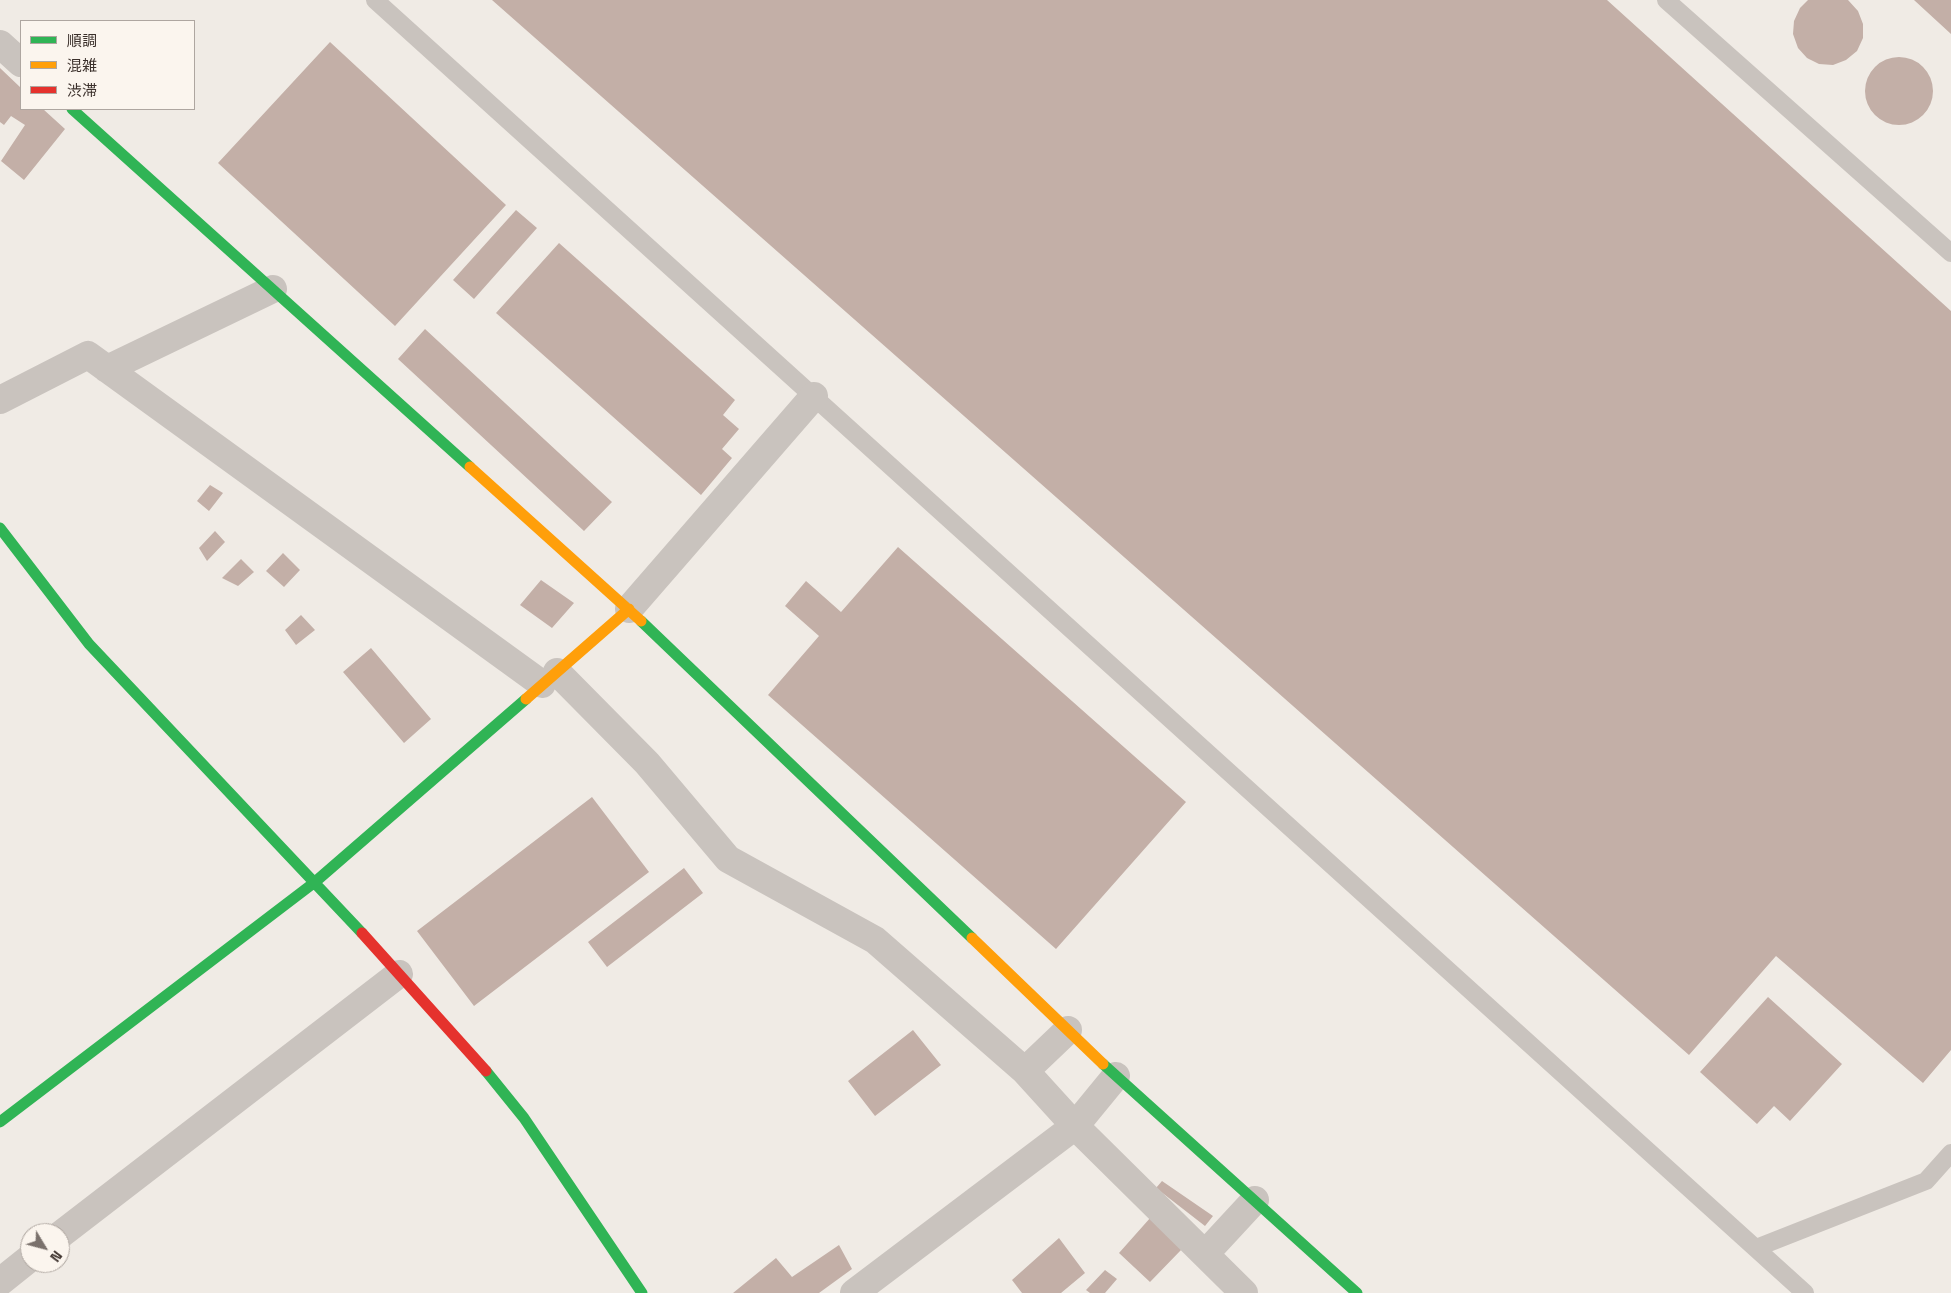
<!DOCTYPE html>
<meta charset="utf-8">
<style>
body{margin:0}
#map{position:relative;width:1951px;height:1293px;overflow:hidden;background:#f0ebe5;font-family:"Space Grotesk","Noto Sans JP",sans-serif}
canvas{display:block}
.legend{position:absolute;left:20px;top:20px;width:175px;height:90px;box-sizing:border-box;background:#fbf5ee;border:1px solid #aea6a0;margin:0;padding:6px 9px;list-style:none;font-size:15px;color:#3b302b}
.legend li{display:flex;align-items:center;gap:10px;height:25px}
.legend b{width:25px;border:1px solid #aea6a0}
.north{position:absolute;left:20px;top:1223px;width:50px;height:50px;box-sizing:border-box;background:#fbf5ee;border:1px solid #aea6a0;border-radius:50%;rotate:127deg;font-size:14px;font-weight:700;line-height:20px;text-align:center;color:#3b302b}
.north::after{content:'';display:block;margin:auto;width:18px;height:22px;background:#7a716c;clip-path:polygon(50% 0,100% 100%,50% 72%,0 100%)}
</style>
<div id="map">
<canvas width="1951" height="1293"></canvas>
<ul class="legend">
<li><b style="height:6px;background:#30b455"></b>順調</li>
<li><b style="height:6px;background:#ff9f0a"></b>混雑</li>
<li><b style="height:6px;background:#e5322d"></b>渋滞</li>
</ul>
<div class="north">N</div>
</div>
<script>
const ctx = document.querySelector('canvas').getContext('2d');
ctx.lineJoin = 'round';
function fillPath(path, color) {
  ctx.fillStyle = color;
  ctx.fill(path, 'evenodd');
}
function strokePath(path, color, width, dash) {
  ctx.strokeStyle = color;
  ctx.lineWidth = width;
  ctx.lineCap = dash ? 'butt' : 'round';
  ctx.setLineDash(dash || []);
  ctx.stroke(path);
}
fillPath(new Path2D(`
 M 492,0 L 1607,0 L 1951,311 L 1951,1050 L 1923,1083 L 1776,956 L 1689,1055 Z
 M 1808,0 L 1848,0 L 1858,11 L 1863,24 L 1863,38 L 1857,51 L 1846,60 L 1833,65 L 1819,64 L 1807,58 L 1798,48 L 1793,34 L 1794,21 L 1800,8 Z
 M 1914,0 L 1951,0 L 1951,34 Z
 M 330,42 L 506,205 L 395,326 L 218,163 Z
 M1865 91a34 34 0 1 1 68 0a34 34 0 1 1-68 0Z
 M 0,68 L 21,88 L 21,109 L 43,109 L 65,129 L 24,180 L 1,161 L 25,125 L 11,116 L 4,125 L 0,122 Z
 M 516,210 L 537,228 L 474,299 L 453,280 Z
 M 559,243 L 735,400 L 723,415 L 739,429 L 722,449 L 732,458 L 701,495 L 496,313 Z
 M 425,329 L 612,502 L 584,531 L 398,359 Z
 M 210,485 L 223,493 L 209,511 L 197,501 Z
 M 215,531 L 225,542 L 207,561 L 199,548 Z
 M 898,547 L 1186,802 L 1056,949 L 768,695 L 819,636 L 785,606 L 806,581 L 841,612 Z
 M 283,553 L 300,570 L 284,587 L 266,571 Z
 M 241,559 L 254,572 L 238,586 L 222,578 Z
 M 541,580 L 574,603 L 552,628 L 520,605 Z
 M 301,615 L 315,630 L 296,645 L 285,630 Z
 M 371,648 L 431,719 L 404,743 L 343,672 Z
 M 592,797 L 649,872 L 474,1006 L 417,931 Z
 M 684,868 L 703,893 L 607,967 L 588,942 Z
 M 1768,997 L 1842,1064 L 1790,1121 L 1774,1106 L 1757,1124 L 1700,1072 Z
 M 913,1030 L 941,1065 L 875,1116 L 848,1081 Z
 M 1162,1181 L 1213,1216 L 1205,1226 L 1156,1188 Z
 M 1151,1217 L 1182,1249 L 1150,1282 L 1119,1253 Z
 M 1059,1238 L 1085,1273 L 1061,1293 L 1022,1293 L 1012,1280 Z
 M 839,1245 L 852,1269 L 819,1293 L 733,1293 L 776,1258 L 792,1277 Z
 M 1105,1270 L 1117,1279 L 1105,1293 L 1090,1293 L 1086,1290 Z`), '#c3afa7');
strokePath(new Path2D(`
 M 375,0 L 1805,1293
 M 1666,0 L 1951,253
 M 1756,1248 L 1926,1181 L 1951,1153`), '#c9c3be', 18);
strokePath(new Path2D(`
 M 0,44 L 21,63
 M 107,369 L 273,289
 M 0,400 L 88,355 L 542,684
 M 629,609 L 814,396
 M 557,672 L 647,763 L 728,859 L 875,940 L 1025,1071 L 1075,1126 L 1244,1293
 M 1025,1071 L 1068,1030
 M 60,1235 L 399,974
 M 1205,1254 L 1255,1200
 M 0,1282 L 30,1258
 M 854,1293 L 1075,1126 L 1116,1076`), '#c9c3be', 28);
strokePath(new Path2D(`
 M 72,109 L 470,467
 M 0,528 L 89,644 L 362,933
 M 641,621 L 972,938
 M 1103,1064 L 1357,1293
 M 486,1071 L 524,1118 L 642,1293
 M 0,1122 L 315,882 L 526,699`), '#30b455', 11);
strokePath(new Path2D(`
 M 470,467 L 641,621
 M 526,699 L 629,609
 M 972,938 L 1103,1064`), '#ff9f0a', 11);
strokePath(new Path2D(`
 M 362,933 L 486,1071`), '#e5322d', 11);
</script>
